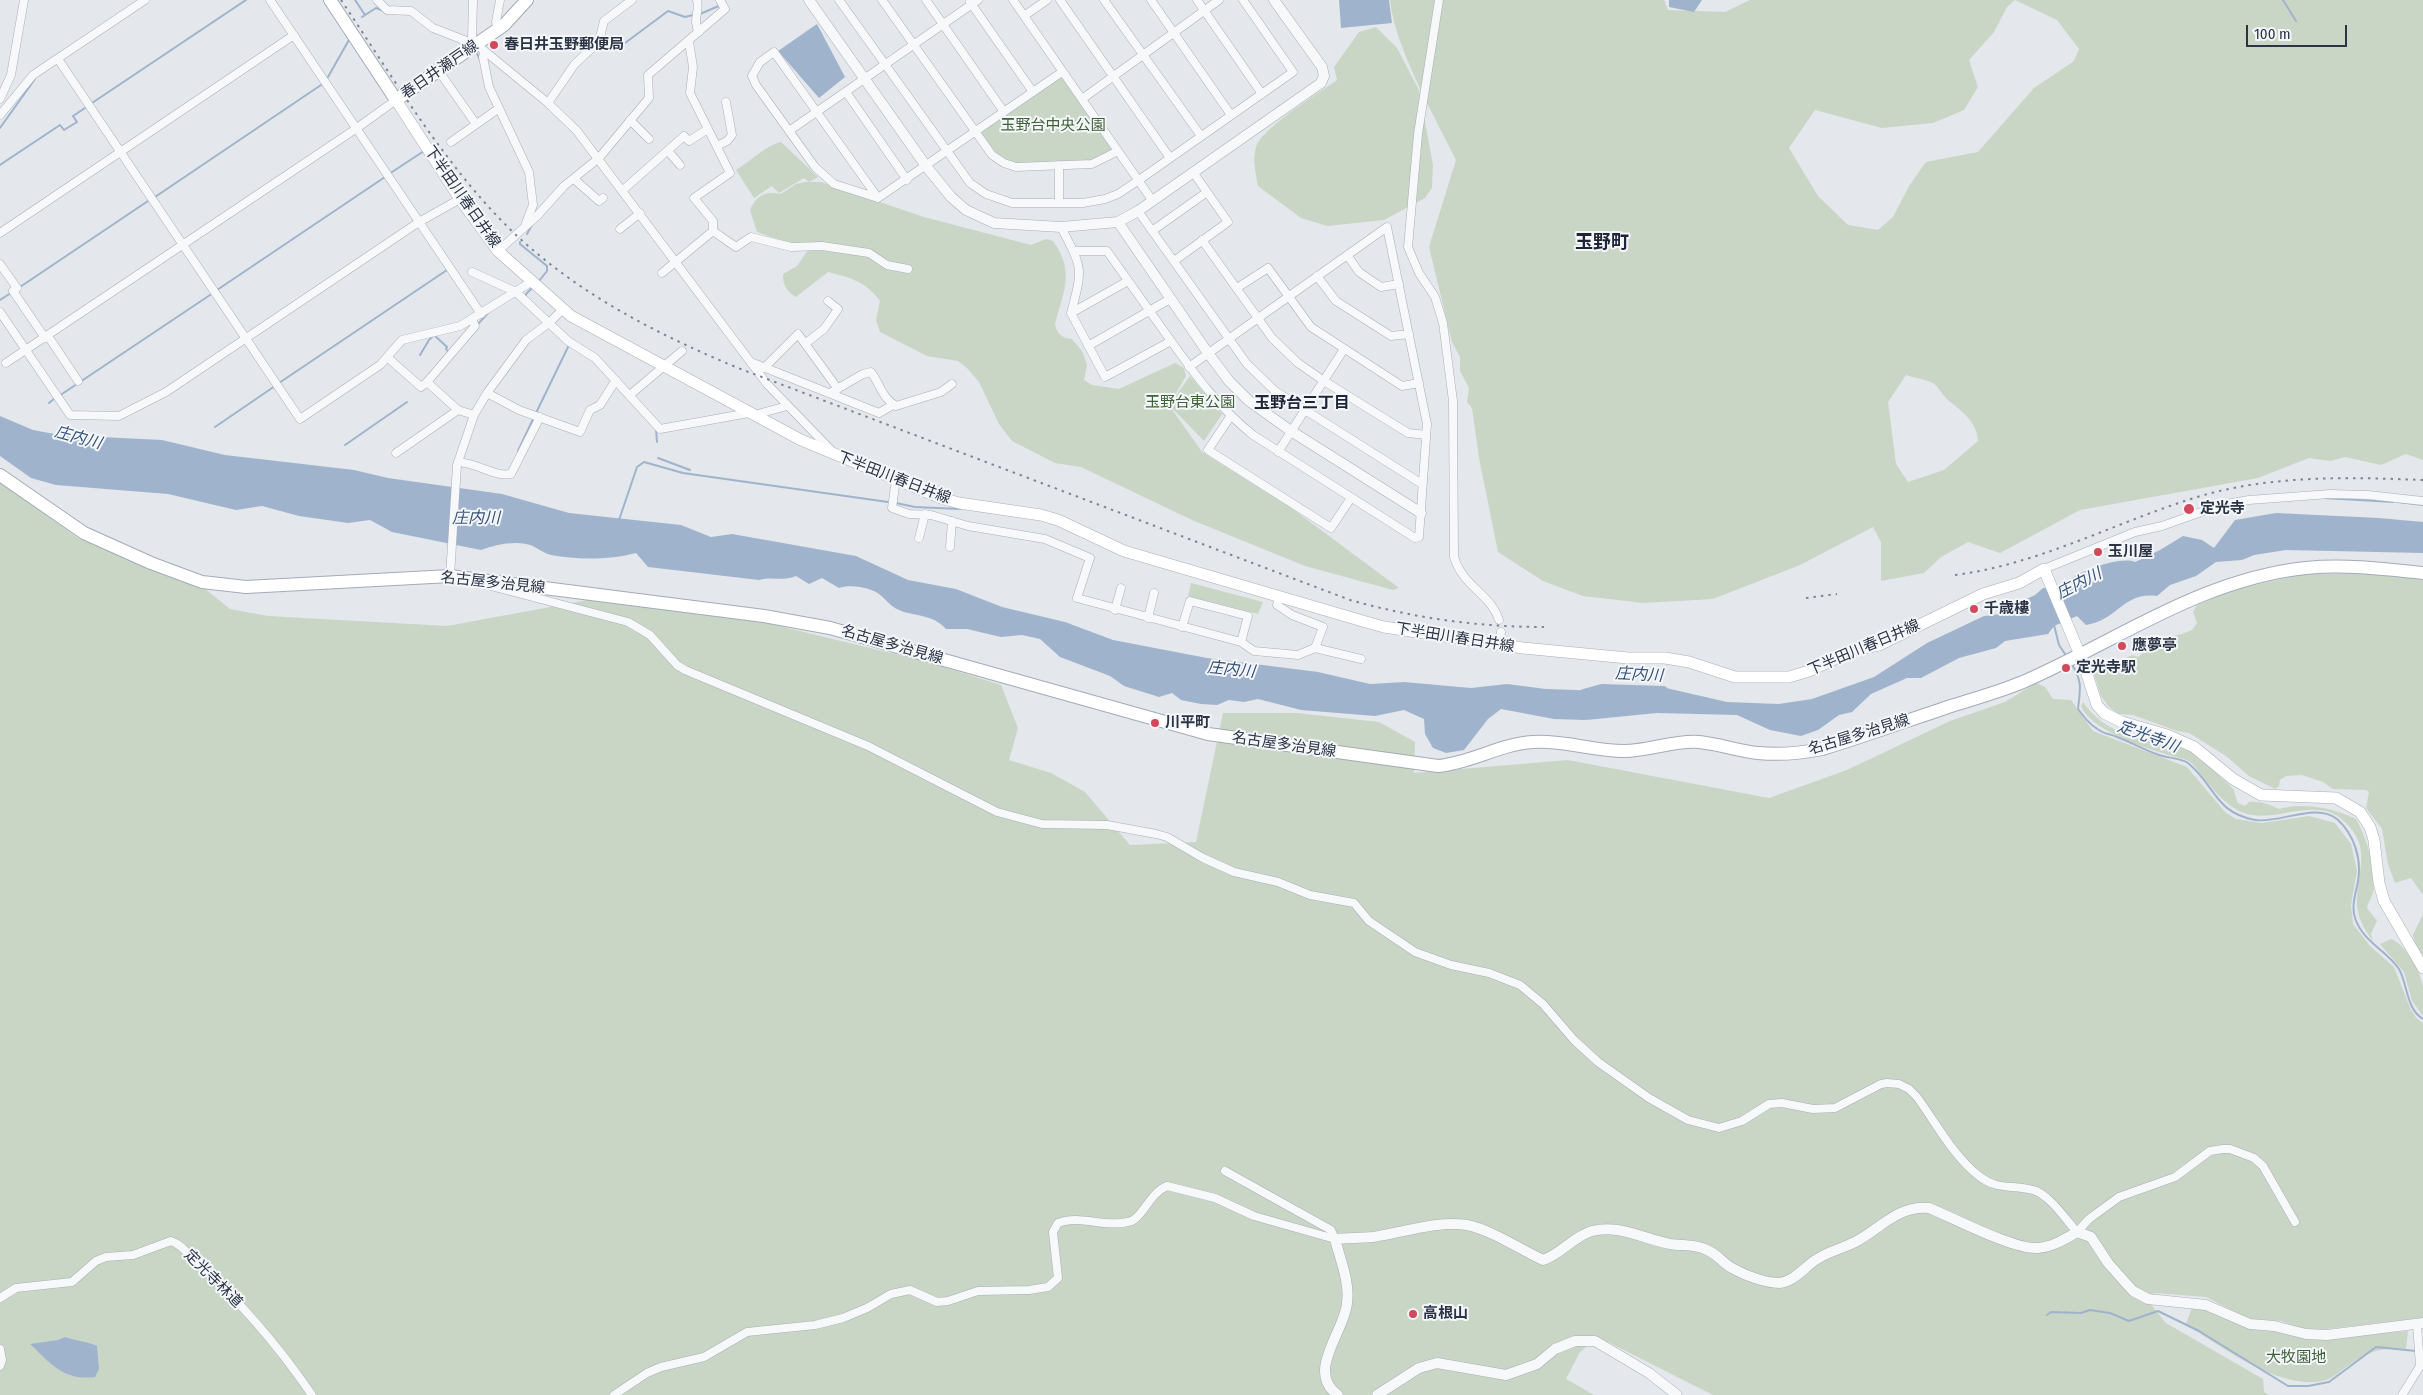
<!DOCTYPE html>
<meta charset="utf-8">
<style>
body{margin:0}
#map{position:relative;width:2423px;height:1395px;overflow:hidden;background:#e4e7ec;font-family:"Fira Sans Condensed",sans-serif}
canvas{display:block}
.scale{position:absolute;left:2246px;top:25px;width:101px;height:22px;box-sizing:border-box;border:2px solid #2b3445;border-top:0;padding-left:6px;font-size:15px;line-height:18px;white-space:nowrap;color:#2b3445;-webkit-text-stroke:4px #f4f6f9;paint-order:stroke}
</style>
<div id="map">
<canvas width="2423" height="1395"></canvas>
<div class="scale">100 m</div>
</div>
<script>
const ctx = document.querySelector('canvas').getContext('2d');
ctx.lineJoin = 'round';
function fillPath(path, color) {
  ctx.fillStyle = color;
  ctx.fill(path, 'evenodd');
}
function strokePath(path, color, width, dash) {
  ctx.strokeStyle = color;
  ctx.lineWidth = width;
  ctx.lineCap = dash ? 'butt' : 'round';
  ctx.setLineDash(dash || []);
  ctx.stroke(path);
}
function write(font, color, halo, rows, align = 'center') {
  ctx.font = font + ' "Fira Sans Condensed","Noto Sans JP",sans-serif';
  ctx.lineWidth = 4;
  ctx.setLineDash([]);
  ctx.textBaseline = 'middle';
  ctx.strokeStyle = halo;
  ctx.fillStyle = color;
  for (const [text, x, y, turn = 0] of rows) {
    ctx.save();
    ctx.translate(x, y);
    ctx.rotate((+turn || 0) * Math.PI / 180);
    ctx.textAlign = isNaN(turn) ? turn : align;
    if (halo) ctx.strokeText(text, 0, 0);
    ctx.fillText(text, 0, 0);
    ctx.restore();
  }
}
fillPath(new Path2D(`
 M 1390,0 L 1664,0 L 1668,10 L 1725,12 L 1750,0 L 2423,0 L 2423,460 L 2406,454 L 2381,465 L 2345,457 L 2330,461 L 2309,458 L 2258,478 L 2080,510 L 2000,553 L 1968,542 L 1941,557 L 1924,573 L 1881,581 L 1881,542 L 1873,527 L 1800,565 L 1713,599 L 1643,603 L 1583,596 L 1543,581 L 1498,552 L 1479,458 L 1472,408 L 1467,402 L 1469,388 L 1460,371 L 1460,357 L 1452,342 L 1429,247 L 1456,160 C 1434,115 1395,48 1390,0 ZM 2015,0 L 2057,20 L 2079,49 L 2074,61 L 2034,88 L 1978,152 L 1926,162 L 1909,186 L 1893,217 L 1878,230 L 1848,225 L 1818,196 L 1789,148 L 1815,110 L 1882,128 L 1933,123 L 1964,110 L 1978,87 L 1969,60 L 1994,32 L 2007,7 ZM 1906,375 C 1914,378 1925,379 1933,383 C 1939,387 1943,396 1949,401 C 1963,412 1977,422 1978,441 L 1944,470 L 1908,482 L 1896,464 L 1888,402 Z
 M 1376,27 L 1397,48 L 1419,90 L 1433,165 L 1432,188 L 1425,198 L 1384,220 L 1327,226 L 1301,218 L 1258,186 C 1256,174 1252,159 1256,147 C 1262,128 1319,93 1337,80 L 1334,67 L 1359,32 Z
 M 1059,77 L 1063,77 L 1113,148 L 1112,151 L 1098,160 L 1019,164 C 1000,160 991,150 981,135 L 981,132 Z
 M 781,142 L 818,177 L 809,182 L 804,178 L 779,193 L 772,186 L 754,198 L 736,170 C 751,161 766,145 781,142 Z
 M 805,182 L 821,182 L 924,217 L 1031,245 L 1046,239 L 1053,241 C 1075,272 1064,290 1055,324 C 1057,334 1062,338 1072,339 L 1082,351 L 1087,365 L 1084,380 L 1092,385 L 1119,389 L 1175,363 L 1184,368 L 1186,376 L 1169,405 L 1190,376 L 1222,414 L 1204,441 L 1169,405 L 1202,452 L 1290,507 L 1399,588 L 1393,590 L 1305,566 L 1192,520 L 1081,467 L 1055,463 L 1012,441 L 999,424 L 979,382 L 967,368 L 958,361 L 927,356 L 880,332 L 876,320 L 880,301 C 867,282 849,277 828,272 L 796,297 C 786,291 783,285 783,274 L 797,266 L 808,250 L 757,232 L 750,210 C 757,195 765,191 781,194 L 796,184 Z
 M 0,482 L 78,538 L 166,576 L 204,588 L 230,609 L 268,616 L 447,626 L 588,600 L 754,620 L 924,661 L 1001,685 L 1018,728 L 1009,760 L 1051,773 L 1085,792 L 1130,845 L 1196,842 L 1223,713 L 1297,713 L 1379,722 L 1415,742 L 1414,773 L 1568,760 L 1769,798 L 1847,770 L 1950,721 L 2005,702 L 2036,683 L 2045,687 L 2053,699 L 2071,700 L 2093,731 L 2187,767 L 2225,812 L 2236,819 L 2262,823 L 2309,816 L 2335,823 L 2351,844 L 2357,871 L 2351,905 L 2353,924 L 2370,946 L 2394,967 L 2411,1010 L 2417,1019 L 2423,1023 L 2423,1318 L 2309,1331 L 2281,1321 L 2251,1320 L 2206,1297 L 2155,1293 L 2149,1302 L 2166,1323 L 2263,1379 L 2264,1392 L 2269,1395 L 1713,1395 L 1598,1337 L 1580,1352 L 1566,1379 L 1594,1395 L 0,1395 Z
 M 2372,573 L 2423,578 L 2423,895 L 2411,878 L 2395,883 L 2388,864 L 2382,829 L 2366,808 L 2369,792 L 2366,790 L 2333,789 L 2323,782 L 2302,775 L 2286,776 L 2280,780 L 2279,786 L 2275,789 L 2249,776 L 2226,756 L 2189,733 L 2177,731 L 2133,715 L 2118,714 L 2109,707 L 2101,696 L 2093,671 L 2094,666 L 2100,665 L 2106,669 L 2132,655 L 2138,657 L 2156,640 L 2182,634 L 2192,630 L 2197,623 L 2193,612 L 2197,605 L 2233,590 L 2303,574 Z
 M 1191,583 L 1263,602 L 1258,614 L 1188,596 Z
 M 2083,702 C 2114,745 2145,730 2186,748 C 2190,751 2230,784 2233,789 C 2235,792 2236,799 2238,803 L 2245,806 L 2249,802 C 2261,801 2268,804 2279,809 C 2302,802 2334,808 2356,819 C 2366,837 2378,872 2373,893 C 2371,898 2368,903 2367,908 L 2377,921 L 2371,934 L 2373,941 C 2364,930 2356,915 2357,900 C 2358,868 2372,848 2344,821 C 2318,797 2282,820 2252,815 C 2231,812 2215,792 2202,776 C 2198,772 2195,765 2190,762 C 2184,758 2178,758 2172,756 C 2147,749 2090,730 2081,706 Z
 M 2423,914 L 2423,956 L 2416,946 L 2413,935 Z
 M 2391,939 C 2406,945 2421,971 2423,988 C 2423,997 2423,1007 2423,1016 L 2412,1001 L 2404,972 L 2380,944 Z
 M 2192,1307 L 2205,1308 L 2261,1327 L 2309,1339 L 2408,1331 L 2406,1349 C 2376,1348 2370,1351 2345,1368 C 2340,1371 2335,1376 2329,1379 C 2286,1395 2221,1347 2186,1324 Z`), '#c9d6c5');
fillPath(new Path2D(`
 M 1339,0 L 1389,0 L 1392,23 L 1341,28 Z
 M 1669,0 L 1702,0 L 1694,12 L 1669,7 Z
 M 817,24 L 845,77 L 819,98 L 778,51 Z
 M 0,416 L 33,430 L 60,435 L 162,440 L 225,455 L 354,470 L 388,478 L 502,494 L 569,513 L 681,525 L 711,537 L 732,534 L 856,556 L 908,580 L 956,589 L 1002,607 L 1065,622 L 1113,640 L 1207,658 L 1318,672 L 1370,684 L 1404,682 L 1471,688 L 1507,684 L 1546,689 L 1632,692 L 1666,688 L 1727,702 L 1779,704 L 1812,699 L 1874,677 L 1927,643 L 1984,616 L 2008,613 L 2016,604 L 2035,595 L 2043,588 L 2059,589 C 2069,574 2119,555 2135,562 L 2160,550 L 2183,536 L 2202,540 L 2214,548 L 2235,520 L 2276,513 L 2379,518 L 2423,522 L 2423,553 L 2286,550 L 2254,555 L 2242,560 L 2216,562 L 2196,576 L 2170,585 L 2157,596 C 2122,592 2119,620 2086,625 L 2077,616 L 2054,626 L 2048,634 L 2005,641 L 1996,648 L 1959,658 L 1921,678 L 1907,678 L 1871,694 L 1852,712 L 1839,715 L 1818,730 L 1801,736 L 1770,730 L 1737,715 L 1657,713 L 1586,720 L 1554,719 L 1501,709 L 1488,719 L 1464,750 L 1446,753 L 1433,748 L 1425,734 L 1424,719 L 1404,710 L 1375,716 L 1301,710 L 1258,699 L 1244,702 L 1229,700 L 1217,705 L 1201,704 L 1181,700 L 1172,693 L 1159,697 L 1124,686 L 1110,676 L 1060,657 L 1040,639 L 1022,635 L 1001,637 L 967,629 L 946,629 C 935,616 919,616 904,612 C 890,607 889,602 879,594 C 870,587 849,584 839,588 L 822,578 L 809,584 L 796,576 C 780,582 774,576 759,580 L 648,567 L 636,553 C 610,560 577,560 551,555 C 542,553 535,545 526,544 C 512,541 494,545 481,550 L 392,532 L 370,520 L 348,523 L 299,516 L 262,506 L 236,510 L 168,494 L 56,485 L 31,478 L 0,456 Z
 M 65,1337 C 76,1341 86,1341 97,1346 L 99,1369 L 95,1377 C 64,1381 51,1364 30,1344 L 58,1340 Z`), '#9fb4cc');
strokePath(new Path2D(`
 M 355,0 L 365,15
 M 2283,0 L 2296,21
 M 700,14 L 721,5
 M 362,17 L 376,8 L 384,11
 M 599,44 L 617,49 L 668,11 L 685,17 L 693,15
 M 476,51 L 480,60
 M 328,77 L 350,38
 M 92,103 L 246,0
 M 0,128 L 35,79
 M 0,165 L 60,125 L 64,130 L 77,122 L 73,116 L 88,106
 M 389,174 L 424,151
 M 155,197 L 321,85
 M 527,234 L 533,223
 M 520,242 L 520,244 L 547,266 L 547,271 L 539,281
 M 20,287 L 148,201
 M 217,290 L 385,177
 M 526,298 L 526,294 L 532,288
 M 0,300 L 11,293
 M 477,325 L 489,312
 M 420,355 L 429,340 L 434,335 L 447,347 L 446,349 L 449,353
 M 279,383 L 447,270
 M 59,396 L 213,293
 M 49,403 L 55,398
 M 536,413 L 569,345
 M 215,427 L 275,386
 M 656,429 L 657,442
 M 345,445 L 407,402
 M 518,451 L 534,417
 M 658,458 L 690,470
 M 2323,498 L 2393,502
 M 2398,502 L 2423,505
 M 896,503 L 915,507 L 960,509
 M 619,520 L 637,467 L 644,462 L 683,473 L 888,502
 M 2054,625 L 2059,645 L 2067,657
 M 2072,665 C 2083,682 2080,690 2078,709 C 2084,717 2090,725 2099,730 C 2104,734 2111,734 2117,737 C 2131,742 2144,750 2159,755 C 2167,758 2181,758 2188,763 C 2216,786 2214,812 2255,820 C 2278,824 2316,802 2337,819 C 2354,834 2362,859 2358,881 C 2356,893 2351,906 2355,918 C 2363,942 2386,950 2399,969 C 2408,985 2406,1009 2423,1019
 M 2047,1315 L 2051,1312 L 2081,1313 L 2090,1310 L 2110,1313 L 2129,1321 L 2158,1311 L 2199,1331 L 2288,1386 L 2308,1386 L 2329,1382 L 2376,1347 L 2416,1351`), '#9fb4cc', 2);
strokePath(new Path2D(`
 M 1584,695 L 1602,690 L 1663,692`), '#9fb4cc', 12);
const minor = new Path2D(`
 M 270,0 L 481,314
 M 377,0 L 387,10 L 411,11 L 433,28 L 469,42 L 472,47
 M 473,0 L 472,39 L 476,44 L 548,103 L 577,131 L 767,384 L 832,451
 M 697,0 C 700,11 692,21 699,32
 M 839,0 L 970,183 L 986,194 L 1012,203 L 1083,203 L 1105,199 L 1118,194 L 1139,180 L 1293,72 L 1243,0
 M 882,0 L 992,155 L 1004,163 L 1016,167 L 1092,164 L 1118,151
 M 926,0 L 1004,112
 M 1013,0 L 1152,200
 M 1060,0 L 1170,158
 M 1104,0 L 1201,136
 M 1151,0 L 1231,115
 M 1197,0 L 1262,94
 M 1439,0 L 1418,134 L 1408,247 L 1419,273 L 1435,297 L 1443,323 L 1453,401 L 1454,557 C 1463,587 1491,594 1499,620
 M 970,2 L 1033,92
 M 1024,16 L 1047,0
 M 498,29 L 496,22 L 500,0
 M 484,52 L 483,57 L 489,87 L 529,172 L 533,205 L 526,223
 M 58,59 L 300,419 L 380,365 L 402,340 L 460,326 L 531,282
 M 438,70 L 476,124
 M 846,92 L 907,180
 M 0,99 L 11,75 L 24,0
 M 1082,99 L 1219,0
 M 548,103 L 574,65 L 599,41 L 604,21 L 632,0
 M 0,115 L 33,75 L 145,0
 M 630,120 L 649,139
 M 789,131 L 978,0
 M 451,142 L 498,109
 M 717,146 L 727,141 L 732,135 L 726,102
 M 668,151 L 680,165
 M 1059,165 L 1059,203
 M 574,179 L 599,201 L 603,198
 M 623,190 L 684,136 L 689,141 L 708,129
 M 878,198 L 774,52 L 760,62 L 752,76 L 756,85 L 815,167 L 834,184 L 878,198 L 1062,72
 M 1138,211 L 1247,364 L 1275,391 L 1422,484
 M 1061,227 C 1083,269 1083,268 1071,313 L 1105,377 L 1171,341
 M 620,229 L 640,213
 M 713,231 L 736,247 L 751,237 L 791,247 L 822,246 L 869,253 L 887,265 L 908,269
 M 1152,231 L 1207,192
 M 0,233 L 294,35
 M 1202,240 L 1272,338 L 1298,363 L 1324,381 L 1408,433 L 1426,435
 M 498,251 L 537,216 L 564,186 L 599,158 L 649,98 L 648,75 L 725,9 L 720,0
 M 1074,251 L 1107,251 C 1128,281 1150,311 1171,341 C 1196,376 1219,408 1253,435 L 1415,538 L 1419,537 L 1427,424 L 1387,227 L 1189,367
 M 1347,255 L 1359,272 L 1381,287 L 1399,284
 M 1174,261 L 1228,222 L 1193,172
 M 0,264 L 17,288 L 13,291 L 45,338
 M 472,272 L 516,292 L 568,341 L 595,358 L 660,429 L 749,413
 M 662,273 L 713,231 L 713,221 L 694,198 L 730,173 L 690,93 L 693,67 L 689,42
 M 1317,276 L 1336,301 L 1391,336 L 1409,334
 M 1237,288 L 1268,268 L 1311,327 L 1402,386 L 1419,383
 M 0,312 L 70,415 L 119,416 L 166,392 L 419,222 L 460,199
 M 1071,313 L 1128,281
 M 48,336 L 78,381
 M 806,343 L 824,329 L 838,309 L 828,301
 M 1088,346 L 1170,299
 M 387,357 L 421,387 L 427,382 L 458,410 L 474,415
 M 6,363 L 357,128 L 396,100
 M 753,363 L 879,413 L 893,405
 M 764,368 L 798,334 L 838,389
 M 427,382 L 475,326 L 472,319
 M 487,393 L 519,410 L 580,432 L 590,410 L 600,405 L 616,380
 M 830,393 L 863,374 L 871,372 C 880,384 882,398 896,406 L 941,392 L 952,384
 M 631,394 L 682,351
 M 754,415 L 787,406
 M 1230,417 L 1208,450 L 1331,528 L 1351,498
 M 1278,452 L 1344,349
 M 396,453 L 458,410
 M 464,463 C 480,465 496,477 511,474 L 540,417
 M 896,479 L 892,508 L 909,514 L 931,515 L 968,526 L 1045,539 L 1090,558 L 1077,598 L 1241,642 L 1254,651 L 1298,655 L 1315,648 L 1361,659
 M 919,538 L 925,514
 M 950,547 L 952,521
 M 2044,569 L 2135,532 L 2162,526 L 2221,505 L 2249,500 L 2330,494 L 2368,495 L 2423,501
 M 450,576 L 457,465 L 474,415 L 487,393 L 526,340 L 549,323 L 562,310
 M 487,585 L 628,622 L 650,635 L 677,665 L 685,670 L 868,746 L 997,812 L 1042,824 L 1107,825 L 1156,834 L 1167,837 L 1203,858 L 1234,872 L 1278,882 L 1310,895 L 1354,903 L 1369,921 L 1415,952 L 1451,965 L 1489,973 L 1520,985 L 1543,1004 L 1574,1040 L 1598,1062 L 1649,1098 L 1688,1120 L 1719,1128 L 1742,1121 L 1769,1104 L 1782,1103 L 1813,1109 L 1835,1108 L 1881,1084 L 1887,1083 L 1899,1084 L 1909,1089 L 1917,1097 C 1936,1123 1953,1156 1979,1176 C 1998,1191 2012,1184 2033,1190 C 2048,1193 2067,1221 2077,1232 L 2089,1219 L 2119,1197 L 2175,1177 L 2210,1151 L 2223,1149 L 2230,1149 L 2254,1158 L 2263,1166 L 2295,1222
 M 1279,597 L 1277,605 L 1292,615 L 1323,627 L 1315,648
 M 1115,610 L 1121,588
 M 1148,618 L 1154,593
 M 1182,627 L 1190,601 L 1248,616 L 1241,642
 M 1500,645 L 1501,632
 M 1225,1171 L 1331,1230 L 1335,1239
 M 0,1298 L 16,1288 L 72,1282 L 96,1261 L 106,1257 L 133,1255 L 171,1241 C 183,1245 188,1255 197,1263 C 241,1302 279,1347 312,1395
 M 0,1349 L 2,1360 L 0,1366
 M 614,1395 L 647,1373 L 661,1367 L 704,1357 L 747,1332 L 815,1325 L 843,1318 L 867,1308 L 891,1294 L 910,1290 L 937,1302 L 948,1301 L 978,1291 L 1029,1290 L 1048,1287 L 1058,1278 L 1053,1232 L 1058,1223 C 1080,1214 1104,1228 1128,1222 C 1143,1219 1148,1194 1167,1186 L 1215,1198 L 1254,1216 L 1335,1239
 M 2402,1395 L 2420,1366 L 2417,1324`);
const tertiary = new Path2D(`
 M 809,0 L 926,166 L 951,197 L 966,210 L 994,223 L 1061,227 L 1118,222 L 1138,211 L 1321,83 L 1324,76 L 1322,67 L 1274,0
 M 1118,222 L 1208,353 L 1229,381 L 1249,401 L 1291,431 L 1421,513
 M 1338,1395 C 1305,1372 1345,1331 1347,1303 C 1350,1282 1340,1259 1335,1239 C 1347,1238 1360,1238 1373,1237 C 1401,1233 1438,1220 1467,1225 C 1492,1230 1521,1250 1543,1260 C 1561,1254 1574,1236 1592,1231 C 1618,1224 1644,1239 1670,1244 C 1682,1246 1696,1244 1707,1250 C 1717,1254 1723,1263 1732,1268 C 1744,1275 1765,1283 1779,1283 C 1793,1282 1803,1269 1814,1261 C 1826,1252 1841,1249 1855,1242 C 1880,1229 1898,1205 1929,1208 C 1954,1218 2014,1250 2038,1248 C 2052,1247 2065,1239 2077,1232 L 2091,1237 L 2108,1263 L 2133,1291 L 2148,1299 L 2206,1305 L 2250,1324 L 2274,1326 L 2306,1334 L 2327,1335 L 2423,1323
 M 1377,1395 L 1419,1368 L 1437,1363 L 1506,1375 L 1537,1364 L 1555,1349 L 1575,1341 L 1595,1341 L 1649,1373 L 1677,1395`);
const secondary = new Path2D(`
 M 396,100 L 460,199 L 498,251 L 571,316 L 801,440 L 941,498 L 959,503 L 1041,515 L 1058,520 L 1124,551 L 1366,622 L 1384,627 L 1523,648 L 1628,658 L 1665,658 L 1689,662 L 1735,677 L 1789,677 L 1809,671 L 1854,650 L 1879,645 L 1983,594 L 2019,583 L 2044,569 L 2083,662 L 2097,705 L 2104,713 L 2122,722 L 2167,735 L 2194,747 L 2233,779 L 2261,795 L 2336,798 L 2360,812 L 2370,827 L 2374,840 L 2379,883 L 2384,901 L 2423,968`);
const primary = new Path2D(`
 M 330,0 L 396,100 L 504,25 L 527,0
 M 0,475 L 84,533 L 151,563 L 202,582 L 246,587 L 450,576 L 764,616 L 830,628 L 1208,734 L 1438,766 C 1471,763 1500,744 1533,742 C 1564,740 1593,751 1624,751 C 1649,751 1674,740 1699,742 C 1719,744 1738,751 1758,753 C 1779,755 1802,753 1822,749 C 1865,736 1906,721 1948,707 C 1973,699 1999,692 2023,682 C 2117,641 2201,579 2306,568 C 2344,564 2385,569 2423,573`);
strokePath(minor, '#a9aeb7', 9);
strokePath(tertiary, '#a9aeb7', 11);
strokePath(secondary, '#a9aeb7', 12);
strokePath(primary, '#a3abb8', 14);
strokePath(minor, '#f7f8fa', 8);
strokePath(tertiary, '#f7f8fa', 10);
strokePath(secondary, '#fff', 11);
strokePath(primary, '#fff', 12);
strokePath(new Path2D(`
 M 341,0 C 395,80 445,167 515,234 C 580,295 657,334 738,368 L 1350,600 C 1414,618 1477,627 1544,627
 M 1955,575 C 2040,564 2116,522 2197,497 C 2270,475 2347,477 2423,480
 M 1806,598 L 1837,594`), '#7d8696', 2, [2.5, 5]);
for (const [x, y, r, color] of [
 [494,45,5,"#d1495b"],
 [2189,509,6,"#d1495b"],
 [2098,552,5,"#d1495b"],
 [1974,609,5,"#d1495b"],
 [2122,646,5,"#d1495b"],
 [2066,668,5,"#d1495b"],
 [1155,723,5,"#d1495b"],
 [1413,1314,5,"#d1495b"]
]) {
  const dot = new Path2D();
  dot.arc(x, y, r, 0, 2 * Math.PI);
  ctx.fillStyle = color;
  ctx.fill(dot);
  strokePath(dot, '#f4f6f9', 2);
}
write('bold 15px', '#2b3445', '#f4f6f9', [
 ["春日井玉野郵便局",504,45],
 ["定光寺",2200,509],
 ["玉川屋",2108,552],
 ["千歳樓",1984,609],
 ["應夢亭",2132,646],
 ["定光寺駅",2076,668],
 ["川平町",1165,723],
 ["高根山",1423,1314]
], 'left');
write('15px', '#2b3445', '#f4f6f9', [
 ["春日井瀬戸線",440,70,-35],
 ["下半田川春日井線",462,197,55],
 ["下半田川春日井線",894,478,21],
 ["名古屋多治見線",493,583,6],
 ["下半田川春日井線",1455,638,9],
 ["名古屋多治見線",892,645,16],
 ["下半田川春日井線",1864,648,-23],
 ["名古屋多治見線",1859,735,-17],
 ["名古屋多治見線",1284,745,8],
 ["定光寺林道",213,1279,45]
]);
write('15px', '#3f6138', '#f4f6f9', [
 ["玉野台中央公園",1053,126],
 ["玉野台東公園",1190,403],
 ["大牧園地",2296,1358]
]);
write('bold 16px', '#1d2536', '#f4f6f9', [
 ["玉野台三丁目",1302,404]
]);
write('italic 16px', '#34527a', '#f4f6f9', [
 ["庄内川",78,438,15],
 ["庄内川",476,519],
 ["庄内川",2079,584,-27],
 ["庄内川",1231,670,6],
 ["庄内川",1639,675,3],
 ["定光寺川",2148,737,20]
]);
write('bold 18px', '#1d2536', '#f4f6f9', [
 ["玉野町",1602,243]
]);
</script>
